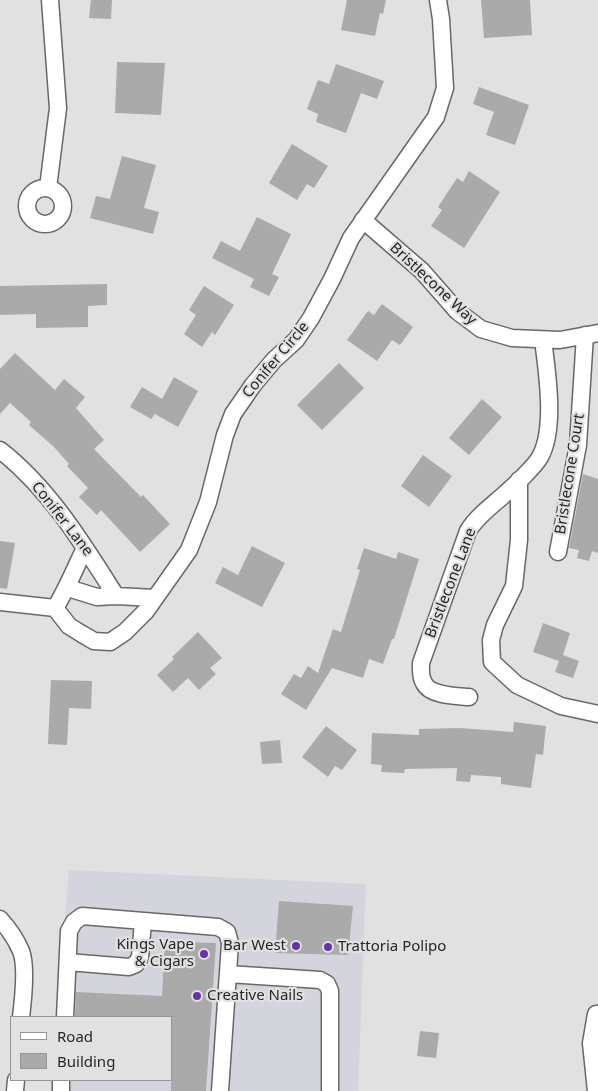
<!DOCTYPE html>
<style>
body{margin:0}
#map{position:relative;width:598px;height:1091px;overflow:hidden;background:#e1e1e2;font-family:"Noto Sans",sans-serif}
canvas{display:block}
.legend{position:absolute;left:10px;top:1016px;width:162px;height:65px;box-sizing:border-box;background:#e1e1e2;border:1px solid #969697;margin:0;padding:6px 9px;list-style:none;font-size:15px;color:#262627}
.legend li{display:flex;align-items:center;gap:10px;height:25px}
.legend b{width:25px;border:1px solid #969697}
</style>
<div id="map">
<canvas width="598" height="1091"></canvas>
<ul class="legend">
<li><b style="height:6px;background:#fff"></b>Road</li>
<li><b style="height:14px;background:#aaaaab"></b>Building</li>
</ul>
</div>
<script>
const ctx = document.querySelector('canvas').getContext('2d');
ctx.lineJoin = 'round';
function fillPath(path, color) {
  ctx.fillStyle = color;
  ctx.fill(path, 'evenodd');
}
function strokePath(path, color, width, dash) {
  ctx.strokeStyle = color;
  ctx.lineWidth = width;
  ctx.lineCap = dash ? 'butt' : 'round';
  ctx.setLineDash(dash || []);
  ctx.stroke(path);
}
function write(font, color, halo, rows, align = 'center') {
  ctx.font = font + ' "Noto Sans",sans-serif';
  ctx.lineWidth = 4.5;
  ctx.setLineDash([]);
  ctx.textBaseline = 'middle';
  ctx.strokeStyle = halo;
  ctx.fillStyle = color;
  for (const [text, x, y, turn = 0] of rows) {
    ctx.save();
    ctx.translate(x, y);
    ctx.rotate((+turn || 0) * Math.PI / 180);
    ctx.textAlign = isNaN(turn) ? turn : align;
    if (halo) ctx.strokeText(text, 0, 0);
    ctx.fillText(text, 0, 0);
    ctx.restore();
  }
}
fillPath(new Path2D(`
 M 69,870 L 366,884 L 358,1091 L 51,1091 L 52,1080 L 171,1080 L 171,1017 L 57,1017 Z`), '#d3d4dc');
fillPath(new Path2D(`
 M 91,0 L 112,0 L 111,19 L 89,18 Z
 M 347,0 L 386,0 L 383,14 L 380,13 L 375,36 L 341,30 Z
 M 481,0 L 530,0 L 532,35 L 484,38 Z
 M 117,62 L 165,63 L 161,115 L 115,113 Z
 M 336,64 L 384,81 L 377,99 L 361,93 L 346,133 L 316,122 L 318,114 L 307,109 L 318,80 L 329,84 Z
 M 479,87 L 529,105 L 515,145 L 486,135 L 494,112 L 473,104 Z
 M 292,144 L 328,166 L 314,188 L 307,184 L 297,200 L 269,183 Z
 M 122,156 L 156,165 L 144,208 L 159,212 L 153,234 L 90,218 L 96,196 L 110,199 Z
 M 469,171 L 500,192 L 464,248 L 431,226 L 442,210 L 438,207 L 457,178 L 463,182 Z
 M 257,217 L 291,234 L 272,274 L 279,277 L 269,296 L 250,287 L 254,279 L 212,258 L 221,241 L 240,251 Z
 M 107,284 L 107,305 L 88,306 L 88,327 L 36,328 L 36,314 L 0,315 L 0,286 Z
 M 204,286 L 234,305 L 215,335 L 212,332 L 202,347 L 184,334 L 196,315 L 189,310 Z
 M 382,304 L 413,327 L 400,345 L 392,340 L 377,361 L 347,340 L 368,311 L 374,315 Z
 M 15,353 L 55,390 L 64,379 L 85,397 L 76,408 L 104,440 L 94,449 L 141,497 L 143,495 L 170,524 L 140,552 L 101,510 L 97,515 L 79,497 L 88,488 L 67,466 L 69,464 L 54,447 L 29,425 L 31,422 L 10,403 L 0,414 L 0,369 Z
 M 339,363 L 364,388 L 322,430 L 297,405 Z
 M 174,377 L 198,391 L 178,427 L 155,414 L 151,419 L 130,407 L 142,387 L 162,399 Z
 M 482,399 L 502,417 L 469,455 L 449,438 Z
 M 423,455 L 452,476 L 429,507 L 401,486 Z
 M 583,474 L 598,479 L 598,553 L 592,551 L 589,561 L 577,558 L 579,550 L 569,548 Z
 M 0,541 L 15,543 L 7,589 L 0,588 Z
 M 252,546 L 285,563 L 262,607 L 215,583 L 223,567 L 238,575 Z
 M 364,548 L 396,559 L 398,552 L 419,559 L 394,639 L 392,639 L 383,664 L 369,659 L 363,678 L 332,668 L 306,710 L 281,694 L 294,674 L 301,678 L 308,666 L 318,673 L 333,629 L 341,632 L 360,570 L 357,569 Z
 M 543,623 L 570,633 L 563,655 L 579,661 L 573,678 L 555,672 L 559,661 L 533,652 Z
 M 198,632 L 222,658 L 210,668 L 216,674 L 199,690 L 188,678 L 173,692 L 157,675 L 174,659 L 172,657 Z
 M 51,680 L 92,681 L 91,709 L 69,708 L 67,745 L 48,744 Z
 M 514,722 L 546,726 L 543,755 L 536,754 L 531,788 L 501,784 L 501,777 L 471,775 L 470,782 L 456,781 L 457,768 L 405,769 L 404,773 L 381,772 L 382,765 L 371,764 L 372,733 L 419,735 L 419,729 L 460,728 L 513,732 Z
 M 326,726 L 357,750 L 342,770 L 335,766 L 328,777 L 302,757 Z
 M 280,740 L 282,763 L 262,764 L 260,742 Z
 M 279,901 L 353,906 L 348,955 L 275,953 Z
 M 165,942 L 216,943 L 206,1091 L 171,1091 L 171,1017 L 75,1017 L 76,992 L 162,996 Z
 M 420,1031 L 439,1033 L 436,1058 L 417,1056 Z`), '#aaaaab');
const minor = new Path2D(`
 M 48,188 L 58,108 L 50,0
 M27 206a18 18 0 1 1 36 0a18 18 0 1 1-36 0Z
 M 363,220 L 422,271 L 457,311 L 481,329 L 512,338 L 560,340 L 598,333
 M 0,450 C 49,488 83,544 116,596
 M 519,480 L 519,540 L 514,586 L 495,625 L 491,640 L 492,662 L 517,685 L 561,706 L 598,714
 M 85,548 C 75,568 67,589 55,608 L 69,626 L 82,634 L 94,641 L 110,642 L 125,632 L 146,611 L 189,550 L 208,502 L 225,435 L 233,414 L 253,385 L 274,360 L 296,340 L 311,318 L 332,279 L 351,238 L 436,117 L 445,88 L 441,19 L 438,0
 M 558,552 L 578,445 L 585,335
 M 68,588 L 97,597 L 116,596 L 155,598
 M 0,602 L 55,608
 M 469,697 C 457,696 430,696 424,683 C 420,677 421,669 421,663 L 468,531 C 477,516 493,505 506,493 C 514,486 536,465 540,457 C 556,429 547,371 543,340
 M 0,919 C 9,929 16,939 21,951 C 27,966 23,1001 21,1017
 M 68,962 L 129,967 L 136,964 L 140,957 L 143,921
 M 228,974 L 320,980 L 327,984 L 330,991 L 330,1091
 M 65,1017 L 69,931 L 74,922 L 82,916 L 218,927 L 227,932 L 230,943 L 220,1091
 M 15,1091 L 16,1080
 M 61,1091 L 61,1080
 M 596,1091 L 591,1043 L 596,1014 L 598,1014`);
strokePath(minor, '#686869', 19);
strokePath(minor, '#fff', 16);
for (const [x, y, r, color] of [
 [296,946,5,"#6632a9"],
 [328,947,5,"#6632a9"],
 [204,954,5,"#6632a9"],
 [197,996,5,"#6632a9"]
]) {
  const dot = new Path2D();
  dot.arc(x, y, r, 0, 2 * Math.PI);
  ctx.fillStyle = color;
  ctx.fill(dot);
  strokePath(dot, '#e1e1e2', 2);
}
write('15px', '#262627', '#e1e1e2', [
 ["Bristlecone Way",433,284,43],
 ["Conifer Circle",276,360,-50],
 ["Bristlecone Court",570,474,-81],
 ["Conifer Lane",62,519,52],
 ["Bristlecone Lane",451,583,-69]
]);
write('15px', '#262627', '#e1e1e2', [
 ["Kings Vape",194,945],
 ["& Cigars",194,962],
 ["Bar West",286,946],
 ["Trattoria Polipo",338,947,"left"],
 ["Creative Nails",207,996,"left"]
], 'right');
</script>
